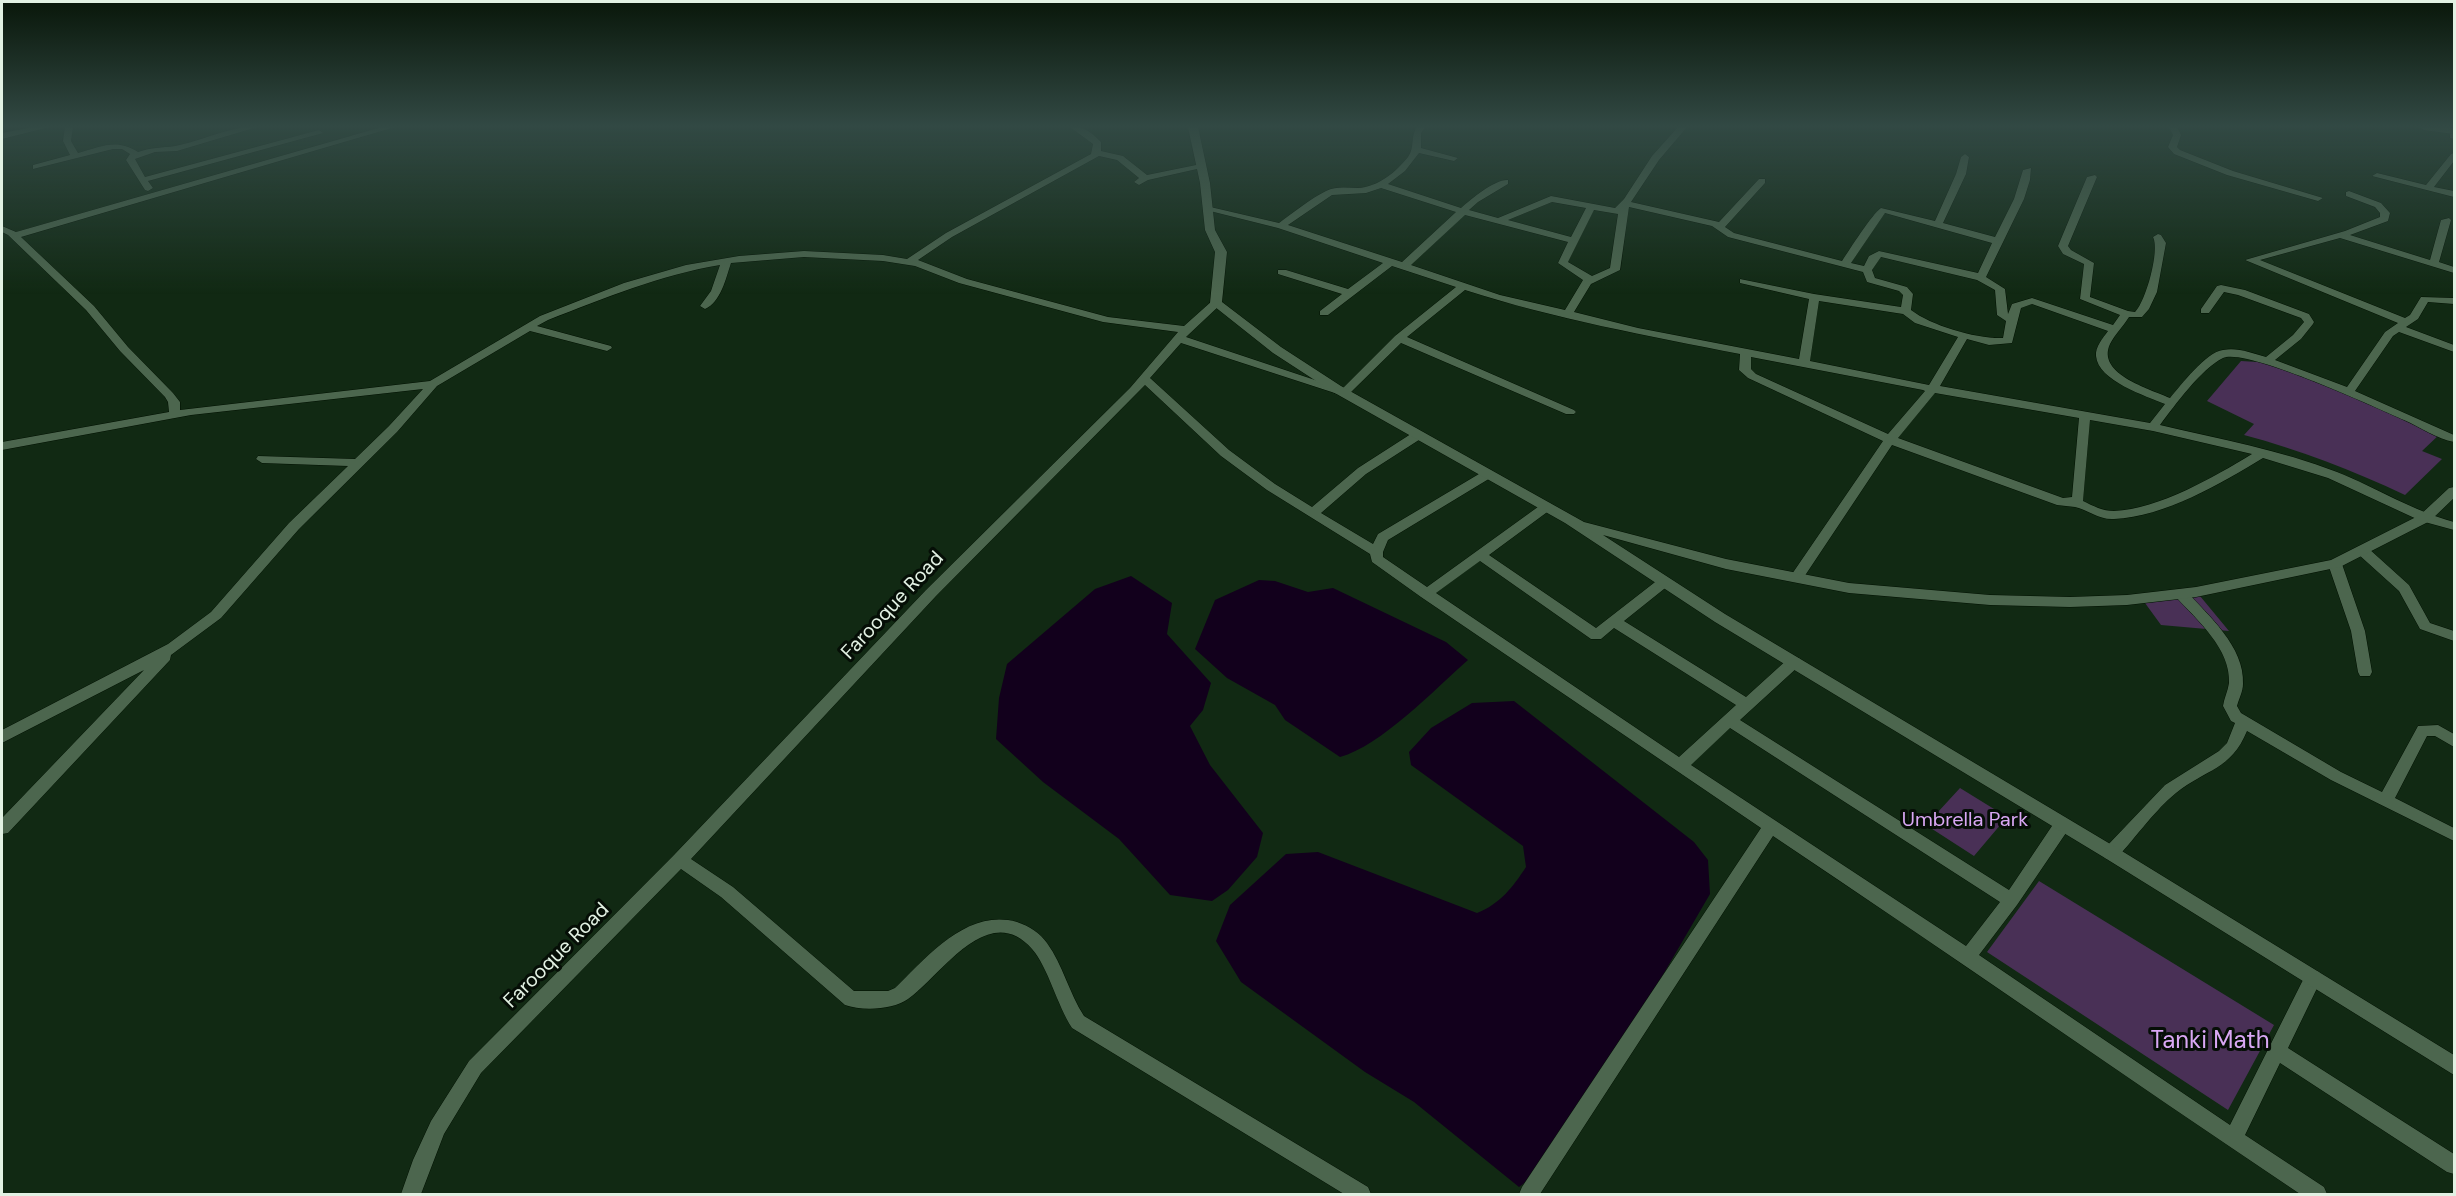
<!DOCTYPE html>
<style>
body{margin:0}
#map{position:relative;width:2456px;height:1196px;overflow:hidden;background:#112913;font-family:"DM Sans",sans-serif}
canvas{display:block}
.frame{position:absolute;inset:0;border:3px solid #e2f1e3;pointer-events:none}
</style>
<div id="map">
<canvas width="2456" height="1196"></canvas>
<div class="frame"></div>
</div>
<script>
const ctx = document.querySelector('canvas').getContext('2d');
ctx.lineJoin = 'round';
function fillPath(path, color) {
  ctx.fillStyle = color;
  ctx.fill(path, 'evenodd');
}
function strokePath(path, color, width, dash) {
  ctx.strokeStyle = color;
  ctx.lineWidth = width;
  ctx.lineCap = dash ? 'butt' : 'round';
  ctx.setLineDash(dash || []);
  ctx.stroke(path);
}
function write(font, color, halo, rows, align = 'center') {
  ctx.font = font + ' "DM Sans",sans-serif';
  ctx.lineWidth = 6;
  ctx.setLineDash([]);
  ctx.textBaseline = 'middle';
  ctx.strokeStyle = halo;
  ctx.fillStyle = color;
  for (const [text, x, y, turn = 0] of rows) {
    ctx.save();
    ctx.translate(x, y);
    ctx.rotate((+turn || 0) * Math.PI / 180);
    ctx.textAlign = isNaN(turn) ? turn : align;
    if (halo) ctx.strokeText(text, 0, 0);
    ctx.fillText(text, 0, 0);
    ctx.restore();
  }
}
fillPath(new Path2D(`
 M 2241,361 L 2274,363 L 2441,433 L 2422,451 L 2442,459 L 2405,495 C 2352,470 2300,450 2244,435 L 2254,424 L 2207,401 Z
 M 2200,596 L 2229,631 L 2161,625 L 2145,603 Z
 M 1960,788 L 2007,817 L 1974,856 L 1926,825 Z
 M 2039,881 L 2274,1025 L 2228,1110 L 1987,952 Z`), '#493056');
fillPath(new Path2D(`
 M 1131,576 L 1172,603 L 1167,634 L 1211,683 L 1203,710 L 1190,726 L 1210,765 L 1263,833 L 1257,857 L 1228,890 L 1212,901 L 1170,895 L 1119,839 L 1043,782 L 996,739 L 999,698 L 1007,664 L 1095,589 Z
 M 1259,580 L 1275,581 L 1308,592 L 1333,588 L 1446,642 L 1468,660 C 1435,689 1381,746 1340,757 L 1285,720 L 1275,705 L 1227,678 L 1195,649 L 1215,600 Z
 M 1514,701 L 1694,842 L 1708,860 L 1710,894 L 1664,973 L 1535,1175 L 1519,1187 L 1414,1102 L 1365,1072 L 1241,982 L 1216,941 L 1230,905 L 1286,854 L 1318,852 L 1477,913 C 1500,904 1513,887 1526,867 L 1523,846 L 1411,765 L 1409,752 L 1431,728 L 1472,703 Z`), '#12001c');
const street = new Path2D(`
 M 34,127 L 49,127 L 2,139 L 2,133 Z
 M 65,127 L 73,127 L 71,141 L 78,153 C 101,147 116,138 138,152 C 152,147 161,148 175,146 C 202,141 229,126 257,127 L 177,151 L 155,152 L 135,159 L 145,177 L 319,130 L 323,133 L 148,181 L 153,188 L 148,191 L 145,190 L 126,160 L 130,154 L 122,149 L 113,149 L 33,169 L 33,165 L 70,155 L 63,141 Z
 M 382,127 L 395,127 L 21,237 L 94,306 L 128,347 L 173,393 L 180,402 L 180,410 L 430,381 L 540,316 L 624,283 L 686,265 L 739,256 L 804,251 L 883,255 L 907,259 L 946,233 L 1091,154 L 1093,144 L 1070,127 C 1084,126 1091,132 1101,142 L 1101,151 L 1123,156 L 1147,175 L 1201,164 L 1206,167 L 1148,180 L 1139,185 L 1134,182 L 1139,178 L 1117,160 L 1099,156 L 952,237 L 918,260 L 967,279 L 1108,317 L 1184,326 L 1212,301 L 1220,301 L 1220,305 L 1186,337 L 1342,389 L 1395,336 L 1456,287 L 1392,266 L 1328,315 L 1320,315 L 1320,311 L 1342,294 L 1278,274 L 1278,270 L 1286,270 L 1348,289 L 1383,263 L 1278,228 L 1206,210 L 1206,206 L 1279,223 C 1294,212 1310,199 1326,191 C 1336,186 1347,188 1358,188 C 1378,187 1396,172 1408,157 C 1415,147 1410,137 1417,127 L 1425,127 L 1421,133 L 1421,148 L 1458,158 L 1454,161 L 1419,153 L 1405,171 L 1388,184 L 1461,208 C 1471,199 1495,179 1508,180 L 1508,184 L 1478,202 L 1469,210 L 1498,218 L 1551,196 L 1615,208 L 1624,199 L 1652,156 L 1678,127 L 1687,127 L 1659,160 L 1631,202 L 1719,222 L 1759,179 L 1765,179 L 1765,183 L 1725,227 L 1734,233 L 1842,261 C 1850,249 1872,214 1881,208 L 1935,221 L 1956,174 L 1961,157 L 1965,154 L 1969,157 L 1966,174 L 1943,223 L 1995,237 L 2014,199 L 2023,170 L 2031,168 L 2030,180 L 2024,199 L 1986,277 L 2005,289 L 2008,314 L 2012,304 L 2032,298 L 2113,325 L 2120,315 L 2080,299 L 2084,264 L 2063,254 L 2058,246 L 2087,177 L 2095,175 L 2097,177 L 2068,246 L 2071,250 L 2094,263 L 2090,297 L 2128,311 L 2135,312 C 2146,301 2160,250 2153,237 L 2158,234 L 2161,235 L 2166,243 L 2157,292 L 2149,309 L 2142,317 L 2129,317 C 2123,327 2115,334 2110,344 C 2096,374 2150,389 2170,398 C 2181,385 2206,352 2223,350 C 2237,347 2252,353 2266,357 L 2293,335 L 2304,322 L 2301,318 L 2238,295 L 2224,292 L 2209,313 L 2201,313 L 2201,309 L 2217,286 L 2221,285 L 2245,290 L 2309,314 L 2314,322 L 2313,324 L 2301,339 L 2275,360 L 2347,387 L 2385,332 L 2398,323 L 2245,260 L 2345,231 L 2380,217 L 2380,213 L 2375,207 L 2346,196 L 2346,192 L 2349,191 L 2381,203 L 2390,213 L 2388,221 L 2350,235 L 2430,260 L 2441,220 L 2449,218 L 2451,220 L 2439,262 L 2454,267 L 2454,273 L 2340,238 L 2260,260 L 2405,318 L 2410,315 L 2421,297 L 2454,298 L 2454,304 L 2428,302 L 2418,319 L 2406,327 L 2454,345 L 2454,352 L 2399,332 L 2393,336 L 2355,391 L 2454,435 L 2454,442 C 2437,439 2420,427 2404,420 C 2377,408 2245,347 2223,358 C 2201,369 2175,405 2160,425 C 2220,439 2280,450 2337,472 C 2377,488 2413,511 2454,522 L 2454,530 L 2421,521 L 2328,478 L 2263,458 C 2222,483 2164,517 2114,519 C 2099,520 2088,510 2075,507 C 2069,506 2063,506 2057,505 L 1892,445 L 1802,580 L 1792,580 L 1790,577 L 1792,574 L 1883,441 L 1748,378 L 1739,370 L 1740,354 C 1649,336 1555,319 1465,290 L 1407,337 L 1574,410 L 1576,412 L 1574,414 L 1566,414 L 1401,343 L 1348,395 L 1344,396 L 1181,343 L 1150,378 L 1229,450 L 1275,484 L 1312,507 L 1358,468 L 1414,432 L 1422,432 L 1424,435 L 1422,438 L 1366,474 L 1321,513 L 1373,544 L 1378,534 L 1484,471 L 1492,471 L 1494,474 L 1492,477 L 1388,540 L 1383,552 L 1383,557 L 1427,587 L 1542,504 L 1550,504 L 1552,507 L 1550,510 L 1489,555 L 1596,628 L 1659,579 L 1669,579 L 1671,582 L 1669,585 L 1624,621 L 1746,697 L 1789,658 L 1799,658 L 1801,662 L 1799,666 L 1740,720 L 2009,890 L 2056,820 L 2062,819 L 2068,820 L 2070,825 L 2068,830 L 2017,905 L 1979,955 L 2230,1125 L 2307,972 L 2313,970 L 2319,972 L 2322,978 L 2288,1048 L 2454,1154 L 2454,1174 L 2447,1172 L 2280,1063 L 2245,1135 L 2324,1187 L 2327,1194 L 2300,1194 C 2124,1076 1950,954 1773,836 L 1540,1194 L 1519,1194 L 1522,1187 L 1761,828 L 1421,597 L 1372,562 L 1370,554 L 1267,490 L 1221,456 L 1145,385 L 936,596 L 691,859 L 733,887 L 854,991 L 888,991 L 895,988 C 927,957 967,908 1017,922 C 1029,926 1040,933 1047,943 C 1063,965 1069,993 1084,1016 L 1368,1187 L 1371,1194 L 1344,1194 L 1072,1028 C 1057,1005 1048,967 1032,949 C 988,899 940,977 908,999 C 893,1010 862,1011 845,1005 L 721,897 L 681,869 L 481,1073 L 444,1134 L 421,1194 L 401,1194 L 413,1160 L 431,1121 L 469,1061 L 674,855 L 926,590 L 1130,388 L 1178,332 L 1103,322 L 959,283 L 915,266 L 883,261 L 804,257 L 731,263 C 726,278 721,302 705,309 L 700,306 L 711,291 L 720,265 C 660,275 605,298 548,320 L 537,326 L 611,346 L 612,348 L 607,351 L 530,331 L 437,386 L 397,432 L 299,529 L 221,618 L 171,655 L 170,660 L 8,833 L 2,834 L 2,818 L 144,670 L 2,743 L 2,730 L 168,644 L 211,612 L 289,523 L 348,466 L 262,463 L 256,459 L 258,456 L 355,459 L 389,426 L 423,389 L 191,415 L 2,450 L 2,442 L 169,412 L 168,402 L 165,397 L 120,351 L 86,310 L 8,235 L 2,232 L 2,226 L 16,232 ZM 1381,188 L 1456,212 L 1402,262 L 1288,225 L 1332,195 L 1366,193 ZM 1552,202 L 1586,208 L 1571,237 L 1508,220 ZM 1629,207 L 1712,226 L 1728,237 L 1863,272 L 1867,282 L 1899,291 L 1903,295 L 1901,307 L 1814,294 L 1740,279 L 1740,283 L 1809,299 L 1799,359 L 1638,328 L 1574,312 L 1591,284 L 1620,270 ZM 1594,210 L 1618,214 L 1610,268 L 1592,276 L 1568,262 ZM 1885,213 L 1992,243 L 1978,273 L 1879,251 L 1869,256 L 1864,266 L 1851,263 ZM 1465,215 L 1568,242 L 1558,263 L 1583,280 L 1565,310 L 1500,295 L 1411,265 ZM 1881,257 L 1977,280 L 1995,290 L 1997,315 L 2006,321 L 2003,338 C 1977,339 1932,326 1911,310 L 1913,294 L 1907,287 L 1875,278 L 1872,270 ZM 1819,301 L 1903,314 L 1915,323 L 1958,337 L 1929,385 L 1810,361 ZM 2032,304 L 2108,331 C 2103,338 2095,347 2096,356 C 2098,381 2146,396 2165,404 L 2150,423 L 1940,386 L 1967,339 L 1989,345 L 2012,343 L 2021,308 ZM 1751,357 L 1923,390 L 1925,391 L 1888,434 L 1756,374 L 1751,369 ZM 1935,393 L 2079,418 L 2072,497 L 2063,498 L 1898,438 ZM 2090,420 L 2153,431 L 2252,454 C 2214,477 2159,509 2114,511 C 2103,511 2093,506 2083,501 ZM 1480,561 L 1591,639 L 1601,639 L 1614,628 L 1736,705 L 1679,757 L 1436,593 ZM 1730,728 L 2000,902 L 1966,946 L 1691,765 Z
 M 2169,127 L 2177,127 L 2181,135 L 2177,147 L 2180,150 L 2233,171 L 2323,198 L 2318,201 L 2227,175 L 2174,154 L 2168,147 L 2173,135 Z
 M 2454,133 L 2454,139 L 2450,138 L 2450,134 Z
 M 2454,153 L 2454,161 L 2434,187 L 2454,191 L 2454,197 L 2372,176 L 2377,173 L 2426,185 L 2451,154 Z
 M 2363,547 L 2368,548 L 2409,585 L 2430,623 L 2454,631 L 2454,641 L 2420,629 L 2399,591 L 2358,554 L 2356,551 L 2358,548 Z
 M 2335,560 L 2342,564 L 2365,631 L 2372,672 L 2370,676 L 2360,676 L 2358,672 L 2351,631 L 2328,564 Z
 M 2181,589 L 2186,591 C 2208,615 2245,647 2243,684 C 2243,691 2239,699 2237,706 L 2241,713 L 2341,772 L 2382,792 L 2418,726 L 2438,725 L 2454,734 L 2454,747 L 2435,736 L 2427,736 L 2395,798 L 2454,828 L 2454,841 L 2331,780 L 2247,731 C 2231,770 2206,769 2176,793 C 2156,809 2135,838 2117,858 L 2111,860 L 2105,858 L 2103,853 L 2105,848 L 2165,785 L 2219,751 L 2227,743 L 2235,723 L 2231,721 L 2223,706 C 2224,698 2228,691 2229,683 C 2231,649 2197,620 2176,597 L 2174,594 L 2176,591 Z`);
const secondary = new Path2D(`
 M 1188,127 L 1198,127 L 1210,183 L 1215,230 L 1227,252 L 1222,302 L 1281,347 L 1341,386 L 1584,522 L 1726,559 L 1849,583 L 1990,595 L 2070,597 L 2127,595 L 2196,587 L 2331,560 L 2420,515 L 2449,488 L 2454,487 L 2454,498 L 2430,521 L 2340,567 L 2196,597 L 2127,605 L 2070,607 L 1990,605 L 1849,593 L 1726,569 L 1603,535 L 1725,614 L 2117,848 L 2454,1055 L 2454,1075 L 2105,858 L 1715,622 L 1565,523 L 1333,392 L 1273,353 L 1210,303 L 1215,252 L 1205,230 L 1200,183 Z
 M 2419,127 L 2454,128 L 2454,134 L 2424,130 Z`);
strokePath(street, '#001101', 1);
strokePath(secondary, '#001101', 1);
fillPath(street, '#4c664e');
fillPath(secondary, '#4c664e');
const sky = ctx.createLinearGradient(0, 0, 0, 294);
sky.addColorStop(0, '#09170a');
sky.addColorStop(0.43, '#324944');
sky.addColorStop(1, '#32494400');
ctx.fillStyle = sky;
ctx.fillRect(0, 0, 2456, 294);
write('20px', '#e2f1e3', '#050e06', [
 ["Farooque Road",893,606,-47],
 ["Farooque Road",557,956,-45]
]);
write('20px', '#d9a7f4', '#050e06', [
 ["Umbrella Park",1965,821]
]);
write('24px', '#d9a7f4', '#050e06', [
 ["Tanki Math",2210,1042]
]);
</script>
